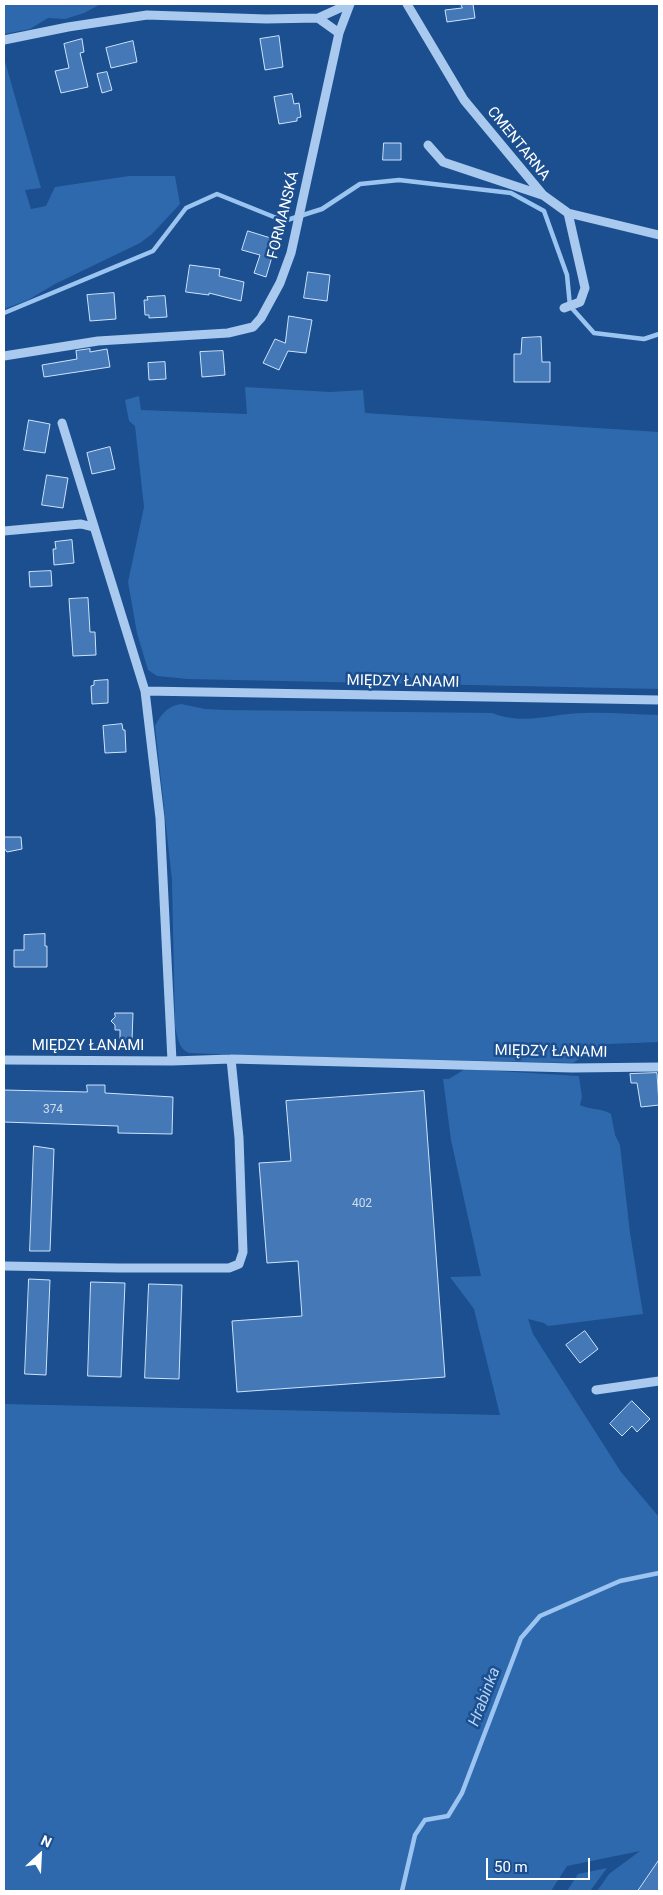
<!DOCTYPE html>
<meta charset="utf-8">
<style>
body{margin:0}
#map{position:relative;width:663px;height:1895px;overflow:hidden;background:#1b4f8f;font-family:Roboto,sans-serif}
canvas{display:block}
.frame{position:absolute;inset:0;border:5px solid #fff;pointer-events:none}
.north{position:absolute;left:15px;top:1830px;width:50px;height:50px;-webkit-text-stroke:4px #1b4f8f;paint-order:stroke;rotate:25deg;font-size:14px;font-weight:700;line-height:20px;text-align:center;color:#fff}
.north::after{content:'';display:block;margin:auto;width:18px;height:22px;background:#fff;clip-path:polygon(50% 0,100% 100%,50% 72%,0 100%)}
.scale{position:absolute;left:486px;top:1858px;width:104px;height:22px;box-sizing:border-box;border:2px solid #fff;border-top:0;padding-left:6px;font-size:15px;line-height:18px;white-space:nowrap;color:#fff;-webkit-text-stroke:4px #1b4f8f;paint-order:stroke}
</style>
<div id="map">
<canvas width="663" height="1895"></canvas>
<div class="frame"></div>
<div class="north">N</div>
<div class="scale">50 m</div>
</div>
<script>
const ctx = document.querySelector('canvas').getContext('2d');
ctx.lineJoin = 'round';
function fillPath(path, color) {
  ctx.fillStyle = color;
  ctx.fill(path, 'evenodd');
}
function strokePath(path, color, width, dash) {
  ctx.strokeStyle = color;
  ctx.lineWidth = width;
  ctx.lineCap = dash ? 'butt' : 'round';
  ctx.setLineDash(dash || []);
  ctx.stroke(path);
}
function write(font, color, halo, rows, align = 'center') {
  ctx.font = font + ' Roboto,sans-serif';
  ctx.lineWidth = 5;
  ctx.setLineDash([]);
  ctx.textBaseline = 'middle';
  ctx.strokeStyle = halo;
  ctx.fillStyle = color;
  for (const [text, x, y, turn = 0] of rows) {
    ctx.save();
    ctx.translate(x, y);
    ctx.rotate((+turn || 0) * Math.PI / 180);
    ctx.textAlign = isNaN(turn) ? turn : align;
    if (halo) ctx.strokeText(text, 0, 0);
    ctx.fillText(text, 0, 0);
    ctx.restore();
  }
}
fillPath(new Path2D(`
 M 4,4 L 101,4 L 84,13 L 65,19 L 48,18 L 30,29 L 4,34 Z
 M 4,58 L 41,188 L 25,190 L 31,209 L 46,206 L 55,187 L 129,176 L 175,176 L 180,204 L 152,234 L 140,243 L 55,284 L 28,300 L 4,309 Z
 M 245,387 L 330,392 L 363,390 L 365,413 L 659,432 L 659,689 L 188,679 L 157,676 L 148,670 L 137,633 L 128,582 L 144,507 L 135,426 L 129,421 L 125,400 L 139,396 L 141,410 L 247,414 Z
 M 181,704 L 205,709 L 226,710 L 492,713 C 527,726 551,713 585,713 C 610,712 634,715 659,715 L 659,1042 L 609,1044 L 593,1050 L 573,1063 L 239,1055 L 189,1053 C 178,1048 178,1038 175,1027 L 172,880 L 155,726 C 161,714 168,706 181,704 Z
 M 465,1069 L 579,1076 L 582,1097 L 580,1105 C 590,1110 602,1108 611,1114 L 615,1135 L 620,1145 L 630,1233 L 643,1314 L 548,1326 L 544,1323 L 528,1319 L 533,1334 L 621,1472 L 659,1517 L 659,1873 L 653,1869 L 638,1891 L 597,1891 L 609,1874 L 640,1851 L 567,1866 L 551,1891 L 4,1891 L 4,1404 L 500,1415 L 474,1309 L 450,1277 L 481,1276 L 451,1140 L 443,1079 L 449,1079 Z
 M 607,1868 L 590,1891 L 567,1891 L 578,1874 Z`), '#2e69ad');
strokePath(new Path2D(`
 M 4,313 L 153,251 L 186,208 L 217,194 L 284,221 L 322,209 L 360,184 L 399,180 L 511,193 L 544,211 L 567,275 L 570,306 L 594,333 L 644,339 L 659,334
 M 402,1891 L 415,1835 L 425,1820 L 448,1816 L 462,1793 L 521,1638 L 540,1616 L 620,1581 L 659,1573`), '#9cc4f0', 4.5);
const building = new Path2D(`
 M 461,4 L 473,4 L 475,18 L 447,22 L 445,10 L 462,8 Z
 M 279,36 L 283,67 L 265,70 L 260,39 Z
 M 82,39 L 84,52 L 80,53 L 88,87 L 61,93 L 55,71 L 69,68 L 64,44 Z
 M 133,41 L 137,62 L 111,68 L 106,48 Z
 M 107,72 L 112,90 L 102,93 L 97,74 Z
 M 292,94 L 294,104 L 299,103 L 301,117 L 297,118 L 297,121 L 279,124 L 274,97 Z
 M 384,143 L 401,143 L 401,160 L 383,160 Z
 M 248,231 L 277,240 L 266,277 L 254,273 L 260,255 L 242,250 Z
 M 190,265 L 220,269 L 219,276 L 244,282 L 241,301 L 209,293 L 209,295 L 186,292 Z
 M 308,272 L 330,275 L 327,301 L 304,298 Z
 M 114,293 L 116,319 L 90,321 L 87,295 Z
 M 165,296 L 167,317 L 149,318 L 149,315 L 145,315 L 144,300 L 148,300 L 147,297 Z
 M 289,316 L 312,320 L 306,353 L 288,351 L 279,370 L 263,363 L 275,339 L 285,343 Z
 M 541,337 L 542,362 L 550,362 L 550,382 L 514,382 L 514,354 L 521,354 L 522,338 Z
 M 90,349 L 90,352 L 107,349 L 110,367 L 44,377 L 42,365 L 77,359 L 76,351 Z
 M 223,351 L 225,375 L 202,377 L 200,352 Z
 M 165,362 L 166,379 L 149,380 L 148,363 Z
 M 29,420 L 50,424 L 45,453 L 24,450 Z
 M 110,447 L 115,469 L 92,474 L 87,453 Z
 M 47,475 L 68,478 L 63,508 L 42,505 Z
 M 72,540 L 74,563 L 54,565 L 53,549 L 56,549 L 55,542 Z
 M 51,571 L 52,586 L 30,587 L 29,572 Z
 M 88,598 L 90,632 L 95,632 L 96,655 L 73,656 L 69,599 Z
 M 108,680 L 108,703 L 92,704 L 91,686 L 94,685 L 94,681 Z
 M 122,724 L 123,730 L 125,730 L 126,752 L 105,753 L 103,726 Z
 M 4,837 L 21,837 L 22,849 L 7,852 L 4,848 Z
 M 45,934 L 45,946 L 47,946 L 47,967 L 14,967 L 14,950 L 24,950 L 24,935 Z
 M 115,1013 L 133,1013 L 132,1040 L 120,1040 L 120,1030 L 115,1030 L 115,1025 L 111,1021 L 115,1017 Z
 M 657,1073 L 659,1105 L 641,1107 L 637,1083 L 631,1083 L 630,1074 Z
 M 87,1085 L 105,1085 L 105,1093 L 173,1097 L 172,1134 L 118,1133 L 118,1126 L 4,1122 L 4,1090 L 87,1092 Z
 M 424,1091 L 445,1377 L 237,1392 L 232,1321 L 302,1316 L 298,1261 L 267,1263 L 259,1163 L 291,1161 L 286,1101 Z
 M 34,1146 L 54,1149 L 50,1251 L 30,1251 Z
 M 29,1279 L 50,1280 L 46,1375 L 25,1374 Z
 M 91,1282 L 125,1283 L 121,1377 L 88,1376 Z
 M 149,1284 L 182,1285 L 179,1379 L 145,1378 Z
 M 585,1331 L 598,1349 L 580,1363 L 566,1345 Z
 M 632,1401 L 650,1419 L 637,1432 L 632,1426 L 622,1436 L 610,1424 Z
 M 659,1860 L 659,1891 L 638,1891 Z`);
fillPath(building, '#4478b7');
strokePath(building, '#cfe3fa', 1);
strokePath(new Path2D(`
 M 407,4 L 464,100 L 543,195 L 568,213 L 659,235
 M 318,18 L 339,33
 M 4,40 L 68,27 L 147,15 L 266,19 L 318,18 L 349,4
 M 428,145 L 443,162 L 542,195
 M 564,308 L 580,302 L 585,288 L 568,213
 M 4,356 L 98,341 L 228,333 L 253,327 L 261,318 L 280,283 L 291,253 L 339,33 L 350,4
 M 62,423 L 145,691 L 160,818 L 172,1061
 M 4,531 L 81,524 L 93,527
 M 145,691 L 659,700
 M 4,1060 L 172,1061 L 231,1059 L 572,1068 L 659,1067
 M 4,1266 L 119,1268 L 229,1268 L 239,1264 L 243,1252 L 239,1138 L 231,1059
 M 596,1390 L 659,1381`), '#a9c9ee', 9);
write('12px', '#d0dded', null, [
 ["374",53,1110],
 ["402",362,1204]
]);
write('15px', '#fff', '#1b4f8f', [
 ["CMENTARNA",518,144,51],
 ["FORMANSKÁ",284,215,-76],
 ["MIĘDZY ŁANAMI",403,682,1],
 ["MIĘDZY ŁANAMI",88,1046],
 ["MIĘDZY ŁANAMI",551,1052,1]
]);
write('italic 16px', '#b5d3f5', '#1b4f8f', [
 ["Hrabinka",485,1697,-69]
]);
</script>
